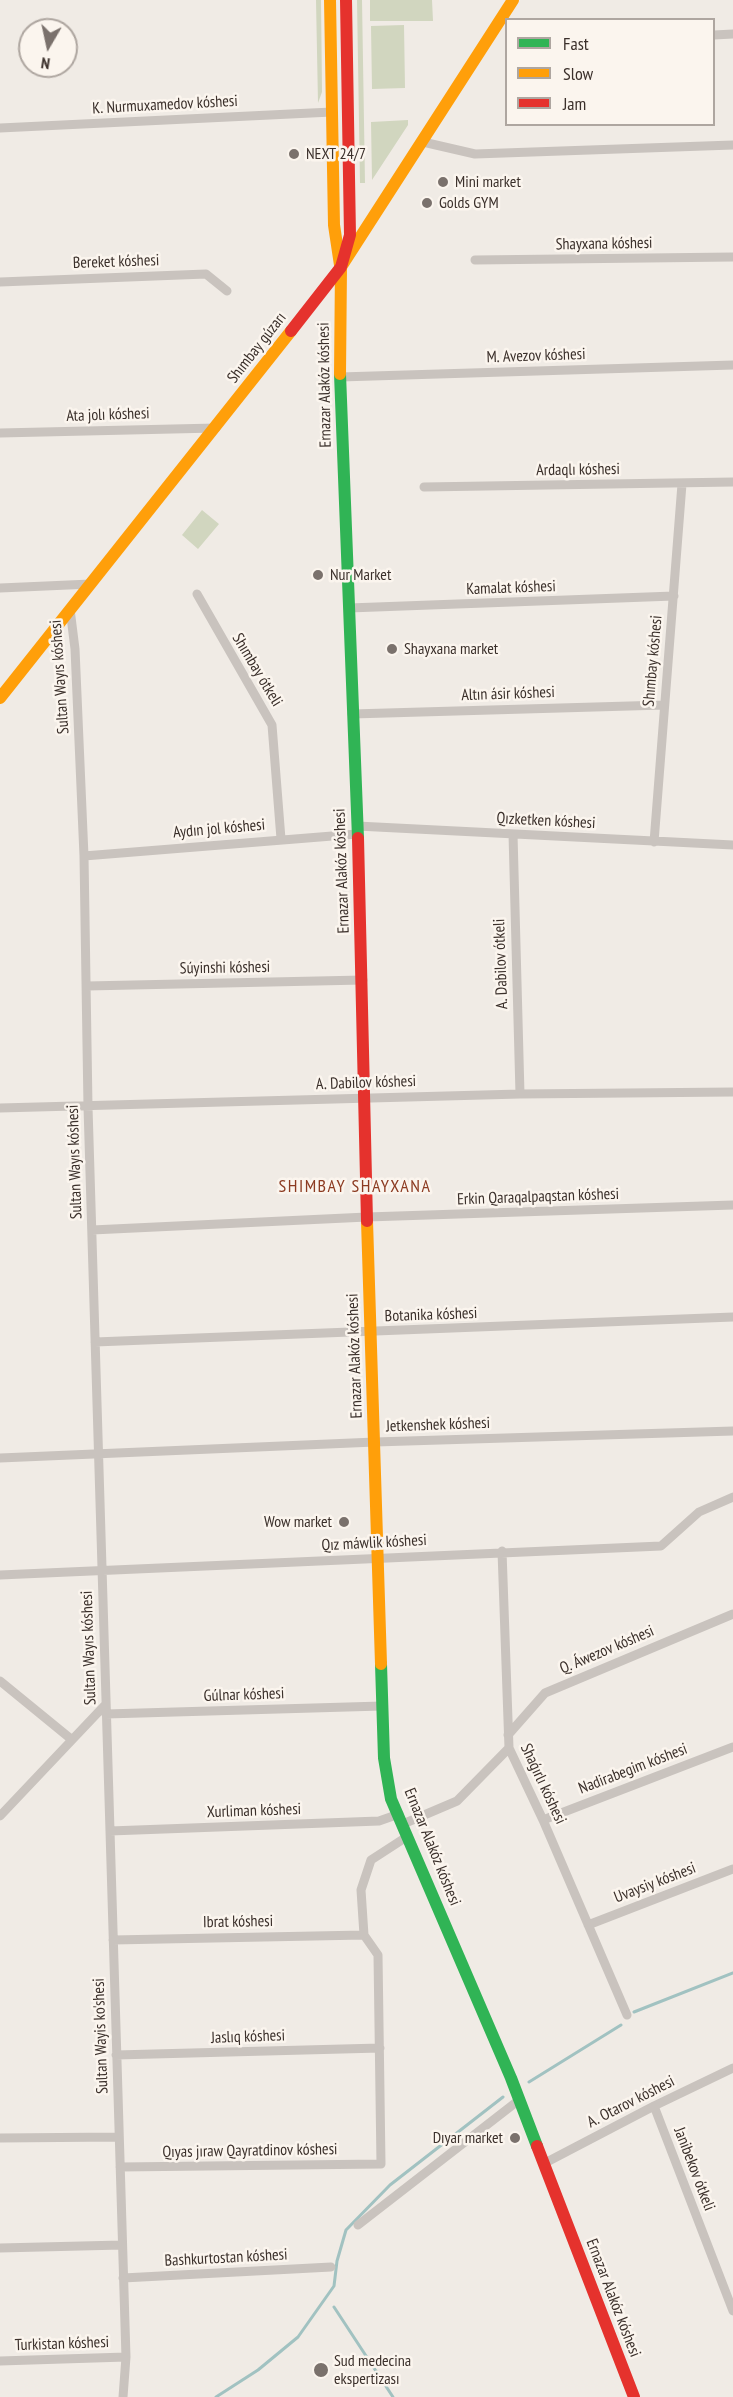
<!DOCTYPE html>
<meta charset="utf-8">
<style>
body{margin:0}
#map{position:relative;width:733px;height:2397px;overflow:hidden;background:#f0ebe5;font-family:"PT Sans Narrow",sans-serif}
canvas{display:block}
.legend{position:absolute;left:505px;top:18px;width:210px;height:108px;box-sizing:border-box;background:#fbf5ee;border:2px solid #aea6a0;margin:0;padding:8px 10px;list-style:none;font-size:18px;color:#3b302b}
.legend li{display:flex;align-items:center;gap:12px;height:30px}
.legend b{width:30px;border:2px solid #aea6a0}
.north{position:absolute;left:18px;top:18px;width:60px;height:60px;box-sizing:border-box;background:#fbf5ee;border:2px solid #aea6a0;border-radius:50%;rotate:189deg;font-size:16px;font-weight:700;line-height:24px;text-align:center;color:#3b302b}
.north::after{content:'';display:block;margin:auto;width:21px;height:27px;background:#7a716c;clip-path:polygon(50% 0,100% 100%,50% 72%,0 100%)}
</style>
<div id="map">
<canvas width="733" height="2397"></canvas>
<ul class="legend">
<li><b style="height:8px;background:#30b455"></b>Fast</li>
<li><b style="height:8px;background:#ff9f0a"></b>Slow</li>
<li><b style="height:8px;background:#e5322d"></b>Jam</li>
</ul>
<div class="north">N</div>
</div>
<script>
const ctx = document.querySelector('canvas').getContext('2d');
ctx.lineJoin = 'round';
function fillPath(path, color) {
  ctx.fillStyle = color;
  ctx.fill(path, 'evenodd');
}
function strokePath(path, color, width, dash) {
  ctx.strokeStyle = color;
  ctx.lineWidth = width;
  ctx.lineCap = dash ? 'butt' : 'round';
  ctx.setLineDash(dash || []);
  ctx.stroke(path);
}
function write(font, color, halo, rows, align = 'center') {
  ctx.font = font + ' "PT Sans Narrow",sans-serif';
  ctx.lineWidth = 5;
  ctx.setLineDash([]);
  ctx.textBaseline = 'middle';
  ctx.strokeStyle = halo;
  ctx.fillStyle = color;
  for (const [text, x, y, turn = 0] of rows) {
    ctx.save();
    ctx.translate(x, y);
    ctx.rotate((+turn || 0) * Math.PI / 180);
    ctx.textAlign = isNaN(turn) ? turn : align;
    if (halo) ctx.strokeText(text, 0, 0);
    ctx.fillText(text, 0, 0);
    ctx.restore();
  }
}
fillPath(new Path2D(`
 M 316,0 L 321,0 L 322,92 L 318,103 Z
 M 357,0 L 362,0 L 365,183 L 360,183 Z
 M 370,0 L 432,0 L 433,21 L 370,21 Z
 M 404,25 L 405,88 L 372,89 L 371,26 Z
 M 408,120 L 408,125 L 372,180 L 371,122 Z
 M 202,510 L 219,524 L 198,549 L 182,535 Z`), '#d1d6bf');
strokePath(new Path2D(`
 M 634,2012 L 733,1973
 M 529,2082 L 621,2025
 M 334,2307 L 393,2397
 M 216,2397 L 258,2370 L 298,2337 L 334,2286 L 337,2261 L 346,2230 L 390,2185 L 503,2097`), '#a1c2c1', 3);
strokePath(new Path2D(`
 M 714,35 L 733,34
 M 0,128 L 332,112
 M 423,142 L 475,154 L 733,145
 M 475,260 L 733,257
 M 0,282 L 206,274 L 227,291
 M 340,377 L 733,365
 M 0,433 L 216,428
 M 424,487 L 733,482
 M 0,588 L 91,584
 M 197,594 L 272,725 L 281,839
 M 349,608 L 674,596
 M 70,609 L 75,649 L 84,856 L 88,1107 L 126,2357 L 123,2397
 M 352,714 L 664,705
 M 357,826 L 733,845
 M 513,834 L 520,1094
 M 654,842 L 682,484
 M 84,856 L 357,834
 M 87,986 L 363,980
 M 0,1108 L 520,1094 L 733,1092
 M 92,1230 L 367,1217 L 733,1205
 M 95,1342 L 733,1317
 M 0,1458 L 375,1442 L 733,1431
 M 502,1551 L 509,1748 L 543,1820 L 627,2015
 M 0,1575 L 661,1546 L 699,1512 L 733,1497
 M 0,1681 L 71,1739
 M 106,1714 L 382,1706
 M 508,1735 L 545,1693 L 733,1614
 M 0,1816 L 106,1704
 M 543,1820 L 733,1747
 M 403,1824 L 457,1801 L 509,1748
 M 110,1831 L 379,1821 L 399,1814
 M 588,1925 L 733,1869
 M 113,1940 L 364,1935
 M 116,2055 L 380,2048
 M 654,2106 L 733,2311
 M 0,2138 L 119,2137
 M 543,2164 L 654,2106 L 733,2068
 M 120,2167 L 381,2164 L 378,1955 L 364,1935 L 361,1890 L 371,1860 L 408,1836
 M 358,2225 L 519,2100
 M 0,2248 L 122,2245
 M 123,2278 L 331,2267
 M 0,2361 L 126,2357`), '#c9c3be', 9);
strokePath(new Path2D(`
 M 340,374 L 358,838
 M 381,1664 L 384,1758 L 391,1799 L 511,2078 L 537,2146`), '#30b455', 12);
strokePath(new Path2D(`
 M 330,0 L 334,225 L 340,265
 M 340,374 L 341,267 L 513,0
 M 0,698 L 291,331
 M 367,1221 L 381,1664`), '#ff9f0a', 12);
strokePath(new Path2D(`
 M 291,331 L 341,267 L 350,235 L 346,0
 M 358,838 L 367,1221
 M 537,2146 L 634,2397`), '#e5322d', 12);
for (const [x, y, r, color] of [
 [294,154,6,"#7a716c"],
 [443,182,6,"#7a716c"],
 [427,203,6,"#7a716c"],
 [318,575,6,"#7a716c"],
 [392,649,6,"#7a716c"],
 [344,1522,6,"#7a716c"],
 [515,2138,6,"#7a716c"],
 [321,2370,8,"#7a716c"]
]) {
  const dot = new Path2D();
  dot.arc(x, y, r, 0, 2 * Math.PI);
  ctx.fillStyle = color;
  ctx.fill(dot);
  strokePath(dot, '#fbf5ee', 2);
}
write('16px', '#3b302b', '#fbf5ee', [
 ["K. Nurmuxamedov kóshesi",165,105,-3],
 ["Shayxana kóshesi",604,244,-1],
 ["Bereket kóshesi",116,262,-2],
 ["Shımbay gúzarı",257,348,-52],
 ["M. Avezov kóshesi",536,356,-2],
 ["Ernazar Alakóz kóshesi",325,385,-91],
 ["Ata jolı kóshesi",108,415,-2],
 ["Ardaqlı kóshesi",578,470,-1],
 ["Kamalat kóshesi",511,588,-2],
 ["Shımbay kóshesi",653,661,-85],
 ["Shımbay ótkeli",257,670,59],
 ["Sultan Wayıs kóshesi",60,677,-94],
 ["Altın ásir kóshesi",508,694,-2],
 ["Qızketken kóshesi",546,821,3],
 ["Aydın jol kóshesi",219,829,-5],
 ["Ernazar Alakóz kóshesi",342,871,-92],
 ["A. Dabilov ótkeli",501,964,-92],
 ["Súyinshi kóshesi",225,968,-1],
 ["A. Dabilov kóshesi",366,1083,-2],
 ["Sultan Wayıs kóshesi",75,1162,-92],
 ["Erkin Qaraqalpaqstan kóshesi",538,1197,-2],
 ["Botanika kóshesi",431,1315,-2],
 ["Ernazar Alakóz kóshesi",355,1356,-92],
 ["Jetkenshek kóshesi",438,1425,-2],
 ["Qız máwlik kóshesi",374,1543,-3],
 ["Sultan Wayıs kóshesi",89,1648,-92],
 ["Q. Áwezov kóshesi",607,1650,-23],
 ["Gúlnar kóshesi",244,1695,-2],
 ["Nadirabegim kóshesi",633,1769,-21],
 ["Shaǵırlı kóshesi",543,1784,65],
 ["Xurliman kóshesi",254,1811,-2],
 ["Ernazar Alakóz kóshesi",432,1847,68],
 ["Uvaysiy kóshesi",655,1883,-21],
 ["Ibrat kóshesi",238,1922,-1],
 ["Sultan Wayis ko'shesi",101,2036,-92],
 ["Jaslıq kóshesi",248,2037,-2],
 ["A. Otarov kóshesi",631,2102,-27],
 ["Qıyas jıraw Qayratdinov kóshesi",250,2151,-1],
 ["Janibekov ótkeli",694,2169,69],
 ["Bashkurtostan kóshesi",226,2258,-3],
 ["Ernazar Alakóz kóshesi",613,2298,69],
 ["Turkistan kóshesi",62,2344,-2]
]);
write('16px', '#3b302b', '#fbf5ee', [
 ["NEXT 24/7",306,154],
 ["Mini market",455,182],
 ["Golds GYM",439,203],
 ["Nur Market",330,575],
 ["Shayxana market",404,649],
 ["Wow market",332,1522,"right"],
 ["Dıyar market",503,2138,"right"],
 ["Sud medecina",334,2361],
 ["ekspertizası",334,2379]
], 'left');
ctx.letterSpacing = '1.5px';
write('18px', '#8c3b22', '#fbf5ee', [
 ["SHIMBAY SHAYXANA",355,1187]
]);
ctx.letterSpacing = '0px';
</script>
